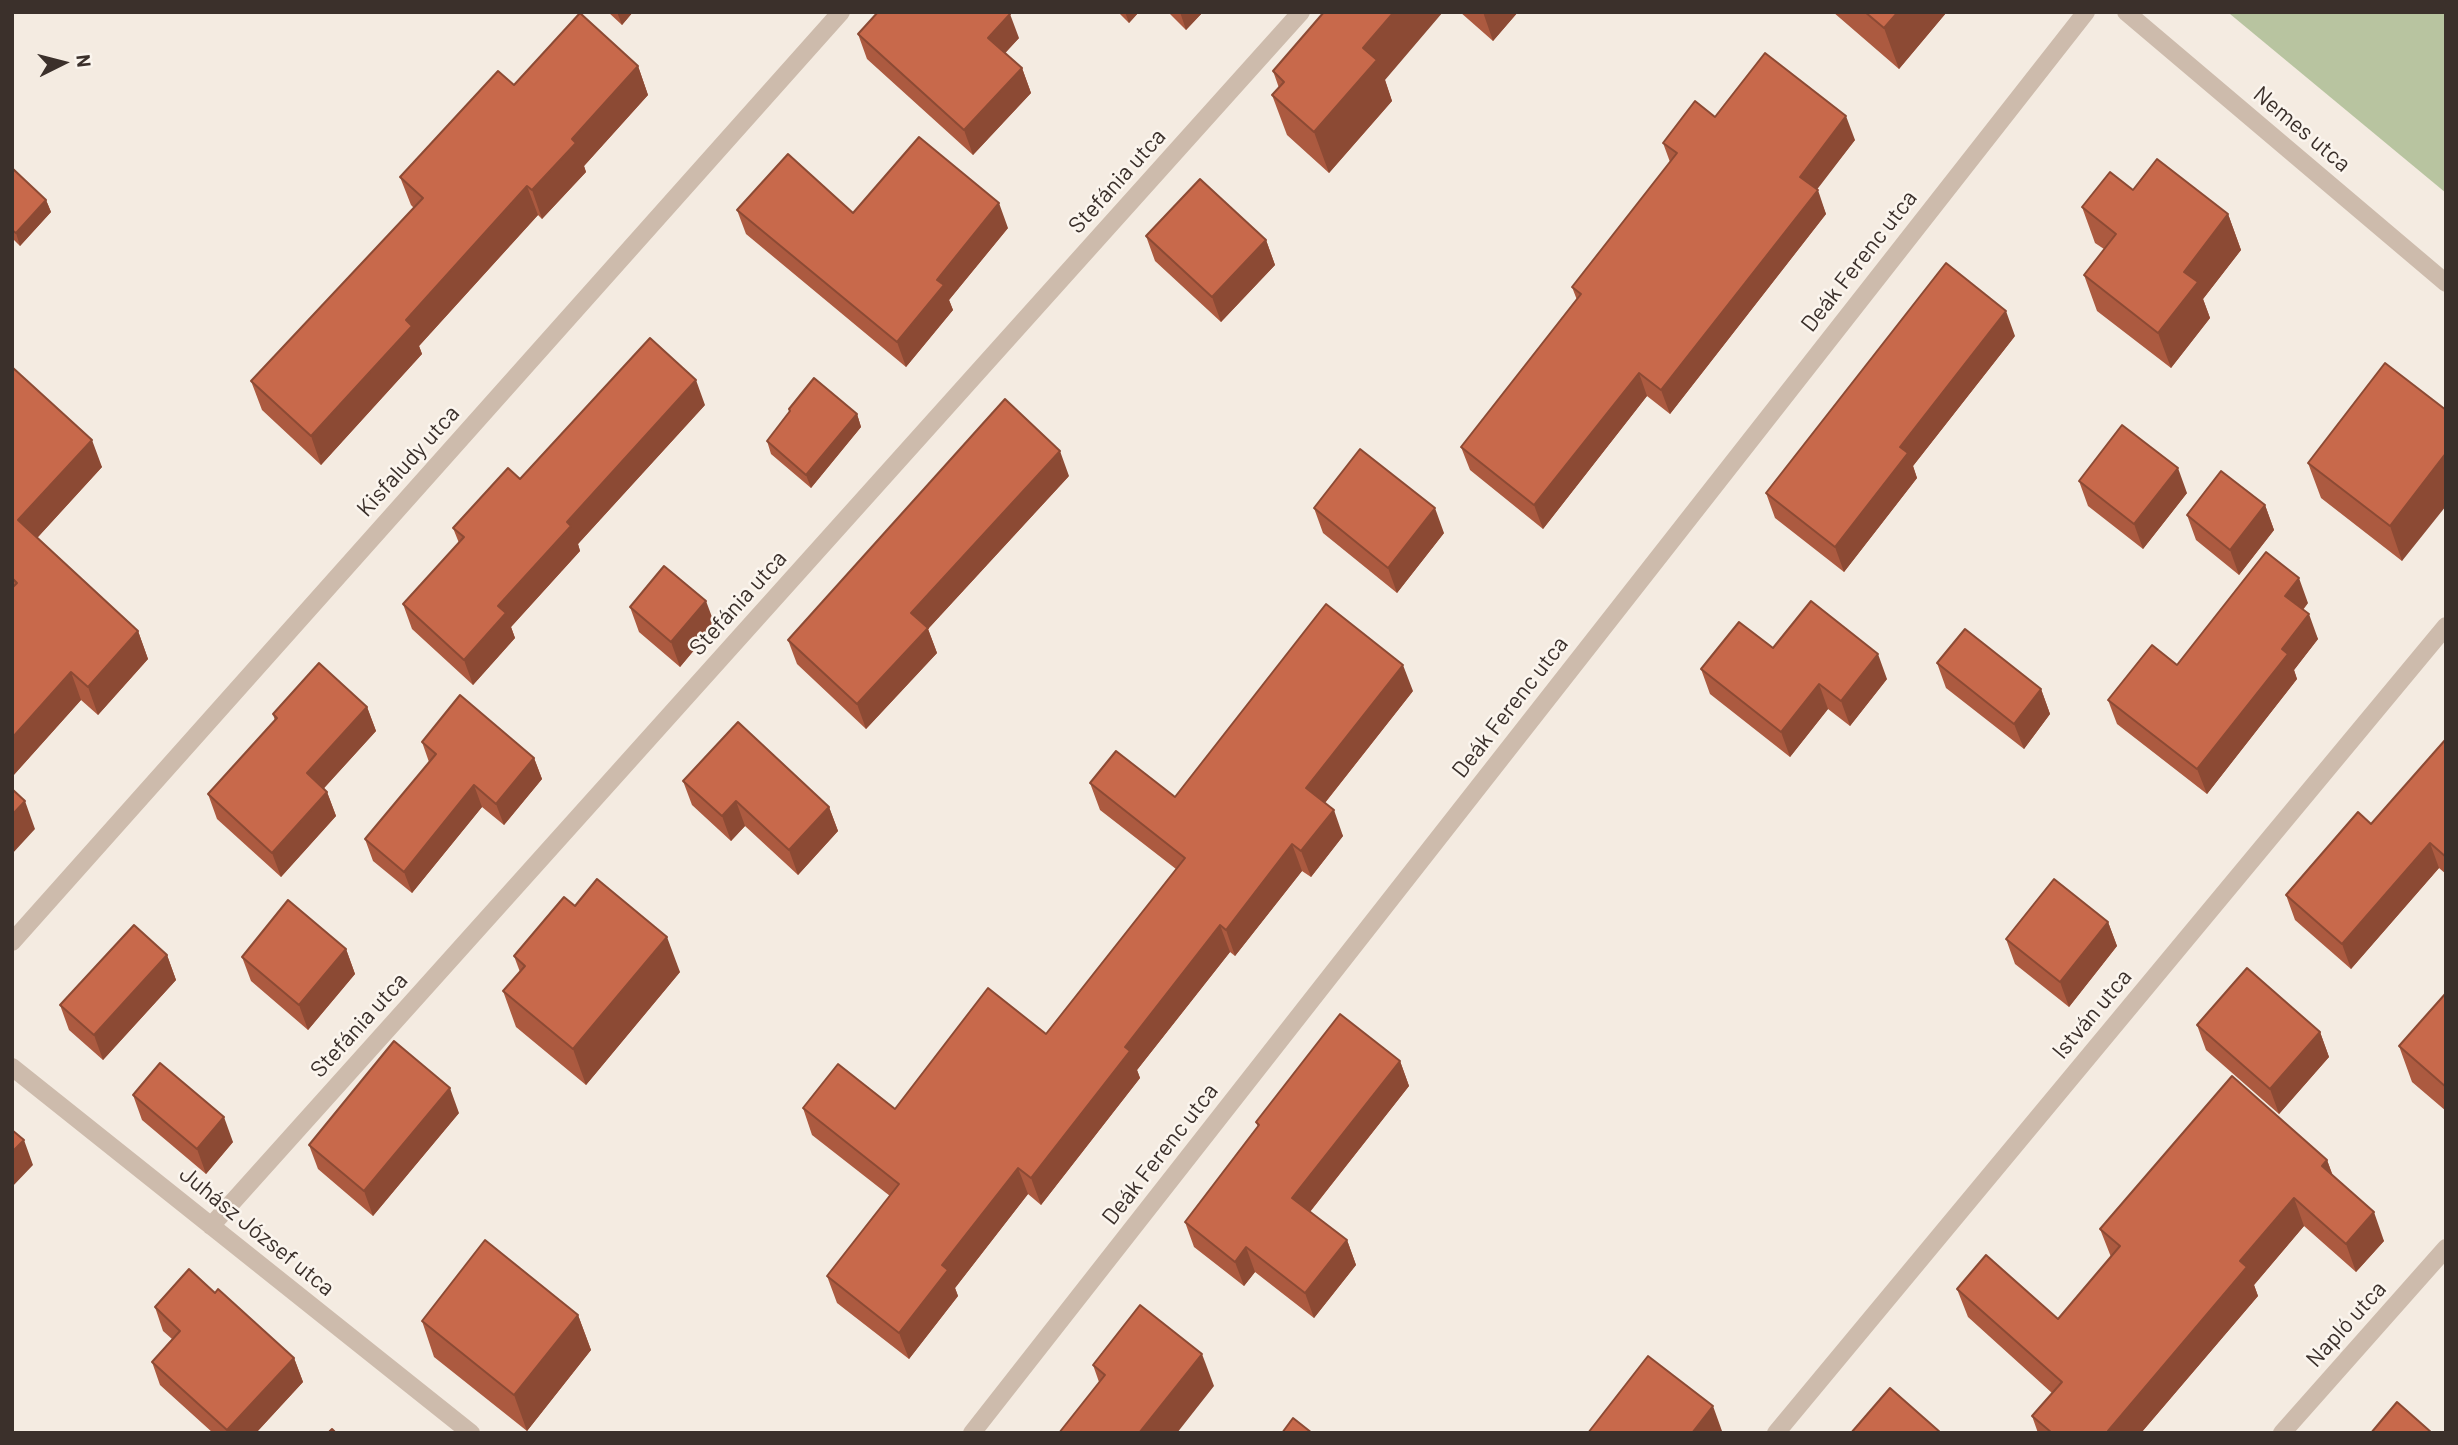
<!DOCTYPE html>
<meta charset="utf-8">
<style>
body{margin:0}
#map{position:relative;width:2458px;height:1445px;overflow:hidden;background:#f4ebe1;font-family:Barlow,sans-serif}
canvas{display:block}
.frame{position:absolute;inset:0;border:14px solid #3b302b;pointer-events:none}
.north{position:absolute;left:28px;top:28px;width:70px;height:70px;-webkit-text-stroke:5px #fbf5ee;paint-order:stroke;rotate:84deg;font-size:19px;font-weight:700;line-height:28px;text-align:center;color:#3b302b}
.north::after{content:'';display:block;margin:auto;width:24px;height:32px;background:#3b302b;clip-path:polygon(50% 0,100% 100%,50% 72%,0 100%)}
</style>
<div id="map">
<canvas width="2458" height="1445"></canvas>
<div class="frame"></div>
<div class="north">N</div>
</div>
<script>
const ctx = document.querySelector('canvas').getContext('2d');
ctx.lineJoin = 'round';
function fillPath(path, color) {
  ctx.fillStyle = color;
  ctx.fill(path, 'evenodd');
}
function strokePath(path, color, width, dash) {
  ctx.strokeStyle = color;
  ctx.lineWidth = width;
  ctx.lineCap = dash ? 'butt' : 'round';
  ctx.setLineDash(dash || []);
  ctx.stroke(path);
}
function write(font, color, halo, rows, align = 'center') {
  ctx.font = font + ' Barlow,sans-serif';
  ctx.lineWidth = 5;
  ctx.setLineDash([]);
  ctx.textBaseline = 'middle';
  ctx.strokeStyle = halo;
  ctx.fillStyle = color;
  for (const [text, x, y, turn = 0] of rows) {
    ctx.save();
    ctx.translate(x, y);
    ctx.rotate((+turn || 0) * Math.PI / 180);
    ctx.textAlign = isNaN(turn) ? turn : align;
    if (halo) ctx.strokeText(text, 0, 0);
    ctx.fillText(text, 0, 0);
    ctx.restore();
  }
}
fillPath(new Path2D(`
 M 2231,12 L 2446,12 L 2446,193 L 2230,14 Z`), '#b8c4a0');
strokePath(new Path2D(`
 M 2126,12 L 2446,283
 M 12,942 L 841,12
 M 12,1067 L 471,1433
 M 211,1226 L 1301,12
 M 972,1433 L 2086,12
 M 1776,1433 L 2446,626
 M 2282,1433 L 2446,1248`), '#cdbbac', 18);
fillPath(new Path2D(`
 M 608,12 L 633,12 L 622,25 Z
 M 1118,12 L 1139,12 L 1129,23 Z
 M 1168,12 L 1203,12 L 1186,30 Z
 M 1460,12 L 1518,12 L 1493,41 Z
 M 1833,12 L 1946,12 L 1946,13 L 1899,69 Z
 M 858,34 L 1019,38 L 1005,53 L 1022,68 L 1031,93 L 973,155 L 867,59 Z
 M 638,66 L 648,95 L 584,166 L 586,172 L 542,219 L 538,215 L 419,346 L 422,354 L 321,465 L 262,410 L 251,381 L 414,208 L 411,205 L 400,177 L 514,85 Z
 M 1273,71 L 1385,80 L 1392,101 L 1329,173 L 1287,135 L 1272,95 L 1279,88 Z
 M 1715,117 L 1855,140 L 1816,189 L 1826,214 L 1670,414 L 1647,396 L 1543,529 L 1470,470 L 1461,447 L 1577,300 L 1572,287 L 1670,162 L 1663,143 Z
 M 12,168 L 46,200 L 51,212 L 20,246 L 12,238 Z
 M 2133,190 L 2228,214 L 2241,250 L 2203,299 L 2210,318 L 2171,368 L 2097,311 L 2084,275 L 2104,249 L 2095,243 L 2082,207 Z
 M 737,210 L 853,213 L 1008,228 L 949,300 L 953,310 L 906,367 L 746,234 Z
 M 1146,236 L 1266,240 L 1275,265 L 1221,322 L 1155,261 Z
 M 2015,336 L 1913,466 L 1917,478 L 1844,572 L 1775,518 L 1766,493 Z
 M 12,367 L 102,467 L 37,538 L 138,631 L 148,659 L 98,715 L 81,700 L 12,777 Z
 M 705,405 L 578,544 L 580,551 L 511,627 L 515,638 L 473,685 L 412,629 L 403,604 L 459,543 L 453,528 L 520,479 Z
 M 789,409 L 857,414 L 861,427 L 811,488 L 771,454 L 767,441 L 790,412 Z
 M 2446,410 L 2402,561 L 2321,498 L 2308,463 Z
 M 1069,476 L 928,629 L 937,653 L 866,729 L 797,664 L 788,640 Z
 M 2079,481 L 2187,493 L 2143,549 L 2088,506 Z
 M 2265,505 L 2274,530 L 2239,575 L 2196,540 L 2187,515 Z
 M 1314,508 L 1444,533 L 1397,593 L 1323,533 Z
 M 2308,603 L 2303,610 L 2318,639 L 2294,670 L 2297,679 L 2207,794 L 2117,724 L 2108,700 L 2177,665 Z
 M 630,607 L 715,625 L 680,667 L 639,632 Z
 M 1773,648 L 1887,679 L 1850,726 L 1828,709 L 1790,757 L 1710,694 L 1701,669 Z
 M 1937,663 L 2041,689 L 2050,714 L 2024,749 L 1946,688 Z
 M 1413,691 L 1325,803 L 1343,836 L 1311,877 L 1302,871 L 1235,956 L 1230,952 L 1137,1070 L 1140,1078 L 1041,1205 L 1028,1194 L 955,1288 L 958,1296 L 909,1359 L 837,1303 L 827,1276 L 890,1196 L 812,1135 L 803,1108 L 895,1109 L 1046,1034 L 1176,869 L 1100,810 L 1090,783 L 1175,797 Z
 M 367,707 L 376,731 L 324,788 L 327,792 L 336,816 L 281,877 L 217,819 L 208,794 L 275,721 L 273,714 Z
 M 2446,739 L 2446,874 L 2439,868 L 2351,969 L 2295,920 L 2286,895 L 2371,824 Z
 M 422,742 L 534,758 L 542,779 L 504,825 L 482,807 L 412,893 L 373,861 L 365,839 L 429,762 Z
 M 683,781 L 829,807 L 838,831 L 798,875 L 745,826 L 731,841 L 692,805 Z
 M 575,906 L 680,972 L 586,1085 L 516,1027 L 503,991 L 520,972 L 514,956 Z
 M 2108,922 L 2117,946 L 2069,1007 L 2015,964 L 2006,939 Z
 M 346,949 L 355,974 L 308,1030 L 251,981 L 242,957 Z
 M 167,955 L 176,980 L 103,1060 L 69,1030 L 60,1005 Z
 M 2446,993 L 2446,1111 L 2412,1082 L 2399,1046 Z
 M 2197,1025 L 2320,1032 L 2329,1057 L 2279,1114 L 2206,1050 Z
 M 1400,1061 L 1409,1086 L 1310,1212 L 1347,1240 L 1356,1265 L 1314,1318 L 1255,1272 L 1244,1286 L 1194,1247 L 1185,1222 L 1258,1127 L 1256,1122 Z
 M 133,1095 L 233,1142 L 206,1174 L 142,1120 Z
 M 459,1113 L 373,1216 L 318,1169 L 309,1145 Z
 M 2327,1160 L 2333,1176 L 2384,1241 L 2356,1272 L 2304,1226 L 2254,1285 L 2258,1296 L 2141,1433 L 2038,1433 L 2032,1416 L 2052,1393 L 1968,1317 L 1957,1289 L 2058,1319 L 2111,1257 L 2100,1229 Z
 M 215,1293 L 294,1358 L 303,1382 L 256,1433 L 213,1433 L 160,1385 L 152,1362 L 172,1339 L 163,1331 L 155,1307 Z
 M 578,1315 L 591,1350 L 527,1431 L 434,1357 L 422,1321 Z
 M 1093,1365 L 1214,1386 L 1099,1382 Z`), '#ac5a40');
fillPath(new Path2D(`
 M 617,12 L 633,12 L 622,25 Z
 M 1125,12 L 1139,12 L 1129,23 Z
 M 1180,12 L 1203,12 L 1186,30 Z
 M 1394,12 L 1443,12 L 1385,80 L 1392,101 L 1329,173 L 1314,132 L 1363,48 Z
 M 1483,12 L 1518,12 L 1493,41 Z
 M 1898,12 L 1946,13 L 1899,69 L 1884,28 Z
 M 1010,14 L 1019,38 L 997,62 L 988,38 Z
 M 638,66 L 648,95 L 584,166 L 586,172 L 542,219 L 532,190 L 572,139 Z
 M 1022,68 L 1031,93 L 973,155 L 964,130 Z
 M 1846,116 L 1855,140 L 1809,200 L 1800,177 Z
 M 527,186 L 538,215 L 419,346 L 422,354 L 321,465 L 311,436 L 406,320 Z
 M 1818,190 L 1826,214 L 1670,414 L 1661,390 Z
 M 46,200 L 51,212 L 20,246 L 16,233 Z
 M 999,203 L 1008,228 L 949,300 L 953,310 L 906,367 L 897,342 L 937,280 Z
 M 2228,214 L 2241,250 L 2203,299 L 2210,318 L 2171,368 L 2158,333 L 2184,272 Z
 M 1266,240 L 1275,265 L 1221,322 L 1212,297 Z
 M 2006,311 L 2015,336 L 1913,466 L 1917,478 L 1844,572 L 1835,547 L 1900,447 Z
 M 1639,373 L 1647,396 L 1543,529 L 1534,505 Z
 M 696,380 L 705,405 L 578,544 L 580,551 L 511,627 L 515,638 L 473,685 L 464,660 L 498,606 L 567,522 Z
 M 857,414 L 861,427 L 811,488 L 806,475 Z
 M 92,440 L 102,467 L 28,548 L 18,520 Z
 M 1060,451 L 1069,476 L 928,629 L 937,653 L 866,729 L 857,704 L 911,613 Z
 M 2446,453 L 2446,506 L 2402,561 L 2390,526 Z
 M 2178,468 L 2187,493 L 2143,549 L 2134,524 Z
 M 2265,505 L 2274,530 L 2239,575 L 2230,550 Z
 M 1435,508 L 1444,533 L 1397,593 L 1388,568 Z
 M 2299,578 L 2308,603 L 2294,620 L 2285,596 Z
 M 706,601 L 715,625 L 680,667 L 671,642 Z
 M 2309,614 L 2318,639 L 2294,670 L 2297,679 L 2207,794 L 2197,769 L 2282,649 Z
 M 138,631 L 148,659 L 98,715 L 88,687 Z
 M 1878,654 L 1887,679 L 1850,726 L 1841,701 Z
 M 1403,665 L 1413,691 L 1316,814 L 1306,788 Z
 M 71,672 L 81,700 L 12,777 L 12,738 Z
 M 1819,684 L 1828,709 L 1790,757 L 1781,732 Z
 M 2041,689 L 2050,714 L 2024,749 L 2014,724 Z
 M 367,707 L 376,731 L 316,797 L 307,773 Z
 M 534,758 L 542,779 L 504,825 L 496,804 Z
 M 474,785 L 482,807 L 412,893 L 404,872 Z
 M 327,792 L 336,816 L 281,877 L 272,853 Z
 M 25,801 L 35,829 L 12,854 L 12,815 Z
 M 736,801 L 745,826 L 731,841 L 722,816 Z
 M 829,807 L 838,831 L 798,875 L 789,850 Z
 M 1334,810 L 1343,836 L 1311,877 L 1301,851 Z
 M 2430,843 L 2439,868 L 2351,969 L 2342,944 Z
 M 1292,844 L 1302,871 L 1235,956 L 1226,930 Z
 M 2108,922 L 2117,946 L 2069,1007 L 2060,982 Z
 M 1220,925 L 1230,952 L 1137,1070 L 1140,1078 L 1041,1205 L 1031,1178 L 1125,1047 Z
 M 667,937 L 680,972 L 586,1085 L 573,1049 Z
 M 346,949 L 355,974 L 308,1030 L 299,1005 Z
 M 167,955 L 176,980 L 103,1060 L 94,1035 Z
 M 2320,1032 L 2329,1057 L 2279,1114 L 2270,1089 Z
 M 1400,1061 L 1409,1086 L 1301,1223 L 1292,1198 Z
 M 450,1088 L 459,1113 L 373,1216 L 364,1191 Z
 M 224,1117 L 233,1142 L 206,1174 L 197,1149 Z
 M 24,1140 L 33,1165 L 12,1187 L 12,1152 Z
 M 2327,1160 L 2337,1188 L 2322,1166 Z
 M 1018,1168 L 1028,1194 L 955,1288 L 958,1296 L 909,1359 L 899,1333 L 942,1265 Z
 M 2294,1198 L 2304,1226 L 2254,1285 L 2258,1296 L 2141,1433 L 2109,1433 L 2108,1431 L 2240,1261 Z
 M 2374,1212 L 2384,1241 L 2356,1272 L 2346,1244 Z
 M 1347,1240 L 1356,1265 L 1314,1318 L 1305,1293 Z
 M 1246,1247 L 1255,1272 L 1244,1286 L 1235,1262 Z
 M 578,1315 L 591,1350 L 527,1431 L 514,1395 Z
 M 1202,1354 L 1214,1386 L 1177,1433 L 1139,1433 Z
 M 294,1358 L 303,1382 L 256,1433 L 228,1433 L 227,1430 Z
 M 1713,1406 L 1722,1431 L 1720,1433 L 1692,1433 Z`), '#8c4a34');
const building = new Path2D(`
 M 878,12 L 1009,12 L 1010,14 L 988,38 L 1022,68 L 964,130 L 858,34 Z
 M 1324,12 L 1394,12 L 1363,48 L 1377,60 L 1314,132 L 1272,95 L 1284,82 L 1273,71 Z
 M 1865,12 L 1898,12 L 1884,28 Z
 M 580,13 L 638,66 L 572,139 L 576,143 L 532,190 L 527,186 L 406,320 L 412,326 L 311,436 L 251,381 L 423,198 L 400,177 L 498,71 L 514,85 Z
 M 1765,53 L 1846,116 L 1800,177 L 1818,190 L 1661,390 L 1639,373 L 1534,505 L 1461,447 L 1581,294 L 1572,287 L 1677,153 L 1663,143 L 1695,101 L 1715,117 Z
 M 919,137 L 999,203 L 937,280 L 944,285 L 897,342 L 737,210 L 788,154 L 853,213 Z
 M 2157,159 L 2228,214 L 2184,272 L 2198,282 L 2158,333 L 2084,275 L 2116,234 L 2082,207 L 2110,172 L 2133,190 Z
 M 12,168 L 46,200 L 16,233 L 12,230 Z
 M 1200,179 L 1266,240 L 1212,297 L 1146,236 Z
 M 1946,263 L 2006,311 L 1900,447 L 1908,453 L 1835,547 L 1766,493 Z
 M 650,338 L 696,380 L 567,522 L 571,526 L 498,606 L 506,613 L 464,660 L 403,604 L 464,537 L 453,528 L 508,468 L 520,479 Z
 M 2385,363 L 2446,410 L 2446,453 L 2390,526 L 2308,463 Z
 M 12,367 L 92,440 L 18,520 L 138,631 L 88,687 L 71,672 L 12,738 L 12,588 L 17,583 L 12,578 Z
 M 814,378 L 857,414 L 806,475 L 767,441 L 790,411 L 789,409 Z
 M 1005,399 L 1060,451 L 911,613 L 928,628 L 857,704 L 788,640 Z
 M 2122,425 L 2178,468 L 2134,524 L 2079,481 Z
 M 1360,449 L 1435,508 L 1388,568 L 1314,508 Z
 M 2221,471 L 2265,505 L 2230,550 L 2187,515 Z
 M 2266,552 L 2299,578 L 2285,596 L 2309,614 L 2282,649 L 2288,654 L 2197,769 L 2108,700 L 2152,645 L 2177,665 Z
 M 664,566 L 706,601 L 671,642 L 630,607 Z
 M 1811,601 L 1878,654 L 1841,701 L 1819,684 L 1781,732 L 1701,669 L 1739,622 L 1773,648 Z
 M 1326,604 L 1403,665 L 1306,788 L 1334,810 L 1301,851 L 1292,844 L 1226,930 L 1220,925 L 1125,1047 L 1130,1051 L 1031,1178 L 1018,1168 L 942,1265 L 948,1270 L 899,1333 L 827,1276 L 899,1184 L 803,1108 L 838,1064 L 895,1109 L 988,988 L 1046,1034 L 1185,858 L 1090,783 L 1116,751 L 1175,797 Z
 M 1965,629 L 2041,689 L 2014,724 L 1937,663 Z
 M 319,663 L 367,707 L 307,773 L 327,792 L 272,853 L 208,794 L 277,718 L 273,714 Z
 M 460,695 L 534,758 L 496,804 L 474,785 L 404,872 L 365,839 L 436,754 L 422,742 Z
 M 738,722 L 829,807 L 789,850 L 736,801 L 722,816 L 683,781 Z
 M 2446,739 L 2446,857 L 2430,843 L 2342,944 L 2286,895 L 2358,812 L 2371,824 Z
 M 12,789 L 25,801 L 12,815 Z
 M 597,879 L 667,937 L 573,1049 L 503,991 L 525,966 L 514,956 L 564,897 L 575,906 Z
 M 2054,879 L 2108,922 L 2060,982 L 2006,939 Z
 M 288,900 L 346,949 L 299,1005 L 242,957 Z
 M 134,925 L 167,955 L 94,1035 L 60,1005 Z
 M 2247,968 L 2320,1032 L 2270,1089 L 2197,1025 Z
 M 2446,993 L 2446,1087 L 2399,1046 Z
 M 1340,1014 L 1400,1061 L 1292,1198 L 1347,1240 L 1305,1293 L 1246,1247 L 1235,1262 L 1185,1222 L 1259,1125 L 1256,1122 Z
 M 394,1041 L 450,1088 L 364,1191 L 309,1145 Z
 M 160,1063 L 224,1117 L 197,1149 L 133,1095 Z
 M 2232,1076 L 2327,1160 L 2322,1166 L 2374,1212 L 2346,1244 L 2294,1198 L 2240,1261 L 2247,1267 L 2108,1431 L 2110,1433 L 2052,1433 L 2032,1416 L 2062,1382 L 1957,1289 L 1986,1255 L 2058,1319 L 2120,1246 L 2100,1229 Z
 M 12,1130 L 24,1140 L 12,1152 Z
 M 485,1240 L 578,1315 L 514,1395 L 422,1321 Z
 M 189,1269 L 215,1293 L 218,1289 L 294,1358 L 227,1430 L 152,1362 L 180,1331 L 155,1307 Z
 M 1140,1305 L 1202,1354 L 1139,1433 L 1059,1433 L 1105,1375 L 1093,1365 Z
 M 1648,1356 L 1713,1406 L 1692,1433 L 1588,1433 Z
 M 1890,1388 L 1941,1433 L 1851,1433 Z
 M 2397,1402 L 2432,1433 L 2371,1433 Z
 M 1293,1418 L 1312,1433 L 1282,1433 Z
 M 332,1429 L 336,1433 L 328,1433 Z`);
fillPath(building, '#c8694b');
strokePath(building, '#8c4a34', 2);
write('23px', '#3b302b', '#fbf5ee', [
 ["Nemes utca",2302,129,40],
 ["Stefánia utca",1117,181,-48],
 ["Deák Ferenc utca",1859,261,-52],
 ["Kisfaludy utca",408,461,-48],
 ["Stefánia utca",738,603,-48],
 ["Deák Ferenc utca",1510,707,-52],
 ["István utca",2092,1014,-50],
 ["Stefánia utca",359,1025,-48],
 ["Deák Ferenc utca",1160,1154,-52],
 ["Juhász József utca",257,1231,39],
 ["Napló utca",2346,1324,-48]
]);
</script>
